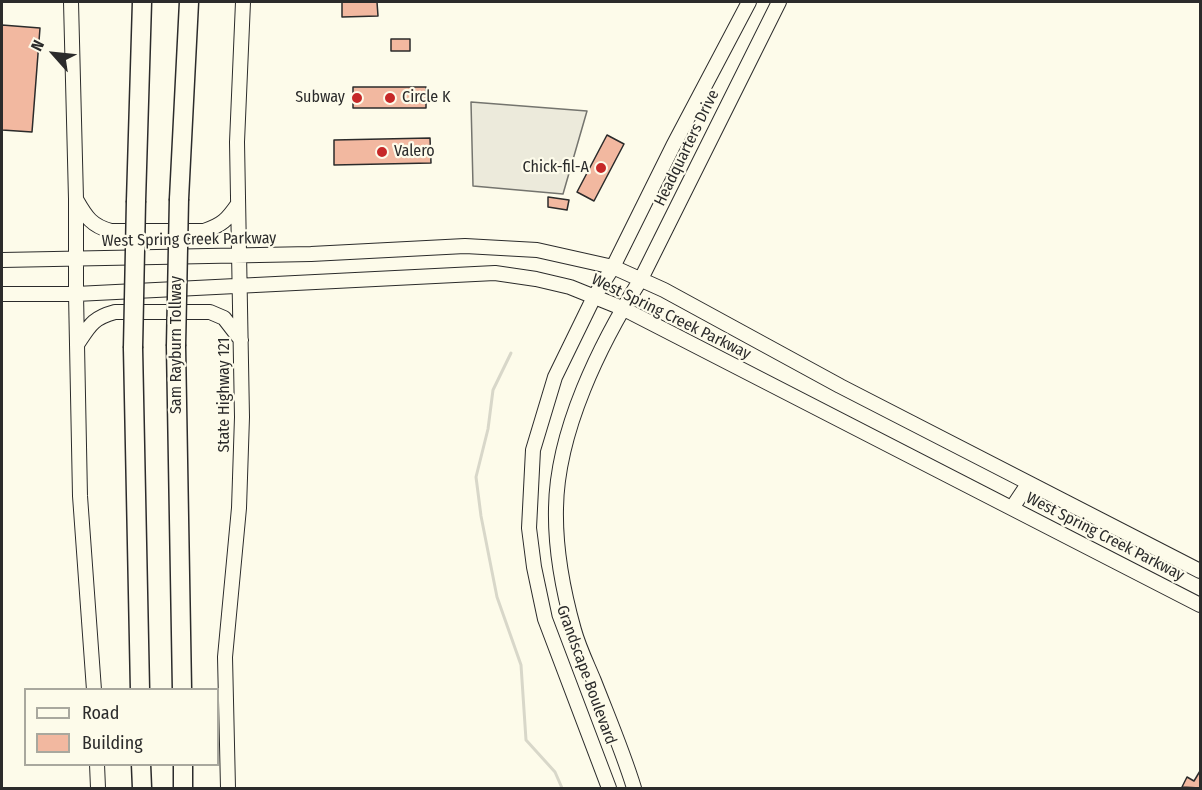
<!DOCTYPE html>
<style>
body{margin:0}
#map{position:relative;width:1202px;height:790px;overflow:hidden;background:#fdfbea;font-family:"Fira Sans Condensed",sans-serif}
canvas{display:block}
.frame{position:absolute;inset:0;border:3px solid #2b2b2b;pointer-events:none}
.legend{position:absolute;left:24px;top:688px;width:195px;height:78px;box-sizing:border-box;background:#fdfbea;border:2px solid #a9a89e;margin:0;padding:8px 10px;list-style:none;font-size:18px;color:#2b2b2b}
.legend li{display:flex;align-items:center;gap:12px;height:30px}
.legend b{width:30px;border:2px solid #a9a89e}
.north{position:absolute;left:24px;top:24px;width:60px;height:60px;-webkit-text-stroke:4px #fdfbea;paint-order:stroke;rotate:297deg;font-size:16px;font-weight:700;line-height:24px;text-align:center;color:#2b2b2b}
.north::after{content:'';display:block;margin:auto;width:21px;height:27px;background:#2b2b2b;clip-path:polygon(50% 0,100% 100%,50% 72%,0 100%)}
</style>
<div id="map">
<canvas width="1202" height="790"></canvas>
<div class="frame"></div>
<ul class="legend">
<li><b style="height:8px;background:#fdfbea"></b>Road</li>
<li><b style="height:16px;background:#f2b8a0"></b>Building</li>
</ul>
<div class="north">N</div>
</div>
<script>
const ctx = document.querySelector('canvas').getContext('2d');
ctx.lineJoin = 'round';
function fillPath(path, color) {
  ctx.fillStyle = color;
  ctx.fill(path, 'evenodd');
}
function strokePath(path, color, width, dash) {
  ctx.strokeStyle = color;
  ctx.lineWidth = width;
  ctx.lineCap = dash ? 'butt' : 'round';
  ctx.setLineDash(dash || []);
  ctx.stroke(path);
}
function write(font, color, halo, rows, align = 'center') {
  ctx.font = font + ' "Fira Sans Condensed",sans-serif';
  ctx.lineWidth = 4.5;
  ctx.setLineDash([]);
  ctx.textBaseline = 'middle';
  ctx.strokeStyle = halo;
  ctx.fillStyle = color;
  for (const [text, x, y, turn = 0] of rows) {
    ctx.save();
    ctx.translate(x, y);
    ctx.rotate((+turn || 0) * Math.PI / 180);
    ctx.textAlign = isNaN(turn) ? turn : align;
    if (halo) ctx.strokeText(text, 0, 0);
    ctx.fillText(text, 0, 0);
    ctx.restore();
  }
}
const parking = new Path2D(`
 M 471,102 L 587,111 L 563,194 L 473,186 Z`);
fillPath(parking, '#eceadb');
strokePath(parking, '#74746e', 1.5);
strokePath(new Path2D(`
 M 511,353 L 493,390 L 488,429 L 476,477 L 481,516 L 497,597 L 521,665 L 526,740 L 555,772 L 562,788`), '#d8d7c9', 3);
const building = new Path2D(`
 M 342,2 L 377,2 L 378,16 L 342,17 Z
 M 2,25 L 40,28 L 32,132 L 2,130 Z
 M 391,39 L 410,39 L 410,51 L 391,51 Z
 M 353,87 L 426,87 L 426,108 L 353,108 Z
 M 607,135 L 624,144 L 594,201 L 577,192 Z
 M 430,138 L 431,163 L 334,165 L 334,140 Z
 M 548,197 L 569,200 L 567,210 L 548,207 Z
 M 1200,771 L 1200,788 L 1182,787 L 1187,777 L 1194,781 Z`);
fillPath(building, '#f2b8a0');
strokePath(building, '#2b2b2b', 1.5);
const secondary = new Path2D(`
 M 71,2 L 76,199 L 76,294 L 80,496 L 94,690
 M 77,201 C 86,217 92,226 111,231 L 204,231 C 222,225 227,220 238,204
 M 2,260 L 311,254 L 465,246 L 537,250 L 613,267 L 664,290 L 840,386 L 1200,571
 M 2,294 L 76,294 L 495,273 L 536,279 L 570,287 L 622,308 L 1200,605
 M 78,343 C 90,325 93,318 115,312 L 210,312 L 224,318 L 241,340
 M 1012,508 L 1028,484
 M 97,764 L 98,788
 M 228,788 L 225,657 L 239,508 L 242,417 L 237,142 L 243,2
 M 609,788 L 545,619 L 534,567 L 529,528 L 533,450 L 555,377 L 594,297 L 613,267 L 673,146 L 749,2
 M 634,788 C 623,752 608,717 594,681 C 587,664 579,648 574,630 C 563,591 555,550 556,508 C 557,431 600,344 641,279 L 779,2`);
const highway = new Path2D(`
 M 179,199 L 189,2
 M 136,201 L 142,2
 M 176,346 L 182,690
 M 133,348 L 140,690
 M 141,764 L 142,788
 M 183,764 L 183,788`);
strokePath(secondary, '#2b2b2b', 16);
strokePath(highway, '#2b2b2b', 21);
strokePath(secondary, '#fdfbea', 14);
strokePath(highway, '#fdfbea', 18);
const highwayBridge = new Path2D(`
 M 176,346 L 179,199
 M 133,348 L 136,201`);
strokePath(highwayBridge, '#2b2b2b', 21, []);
strokePath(highwayBridge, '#fdfbea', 18);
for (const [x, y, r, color] of [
 [357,98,6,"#c62828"],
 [390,98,6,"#c62828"],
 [382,152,6,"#c62828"],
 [601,168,6,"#c62828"]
]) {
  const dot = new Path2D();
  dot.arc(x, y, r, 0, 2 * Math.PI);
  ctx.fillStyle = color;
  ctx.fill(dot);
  strokePath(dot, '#fdfbea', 2);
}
write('16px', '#2b2b2b', '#fdfbea', [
 ["Subway",345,98],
 ["Circle K",402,98,"left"],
 ["Valero",394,152,"left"],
 ["Chick-fil-A",589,168]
], 'right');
write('16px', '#2b2b2b', '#fdfbea', [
 ["Headquarters Drive",687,148,-64],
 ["West Spring Creek Parkway",189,240,-1],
 ["West Spring Creek Parkway",671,317,26],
 ["Sam Rayburn Tollway",177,345,-90],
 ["State Highway 121",225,395,-90],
 ["West Spring Creek Parkway",1105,537,27],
 ["Grandscape Boulevard",586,675,70]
]);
</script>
